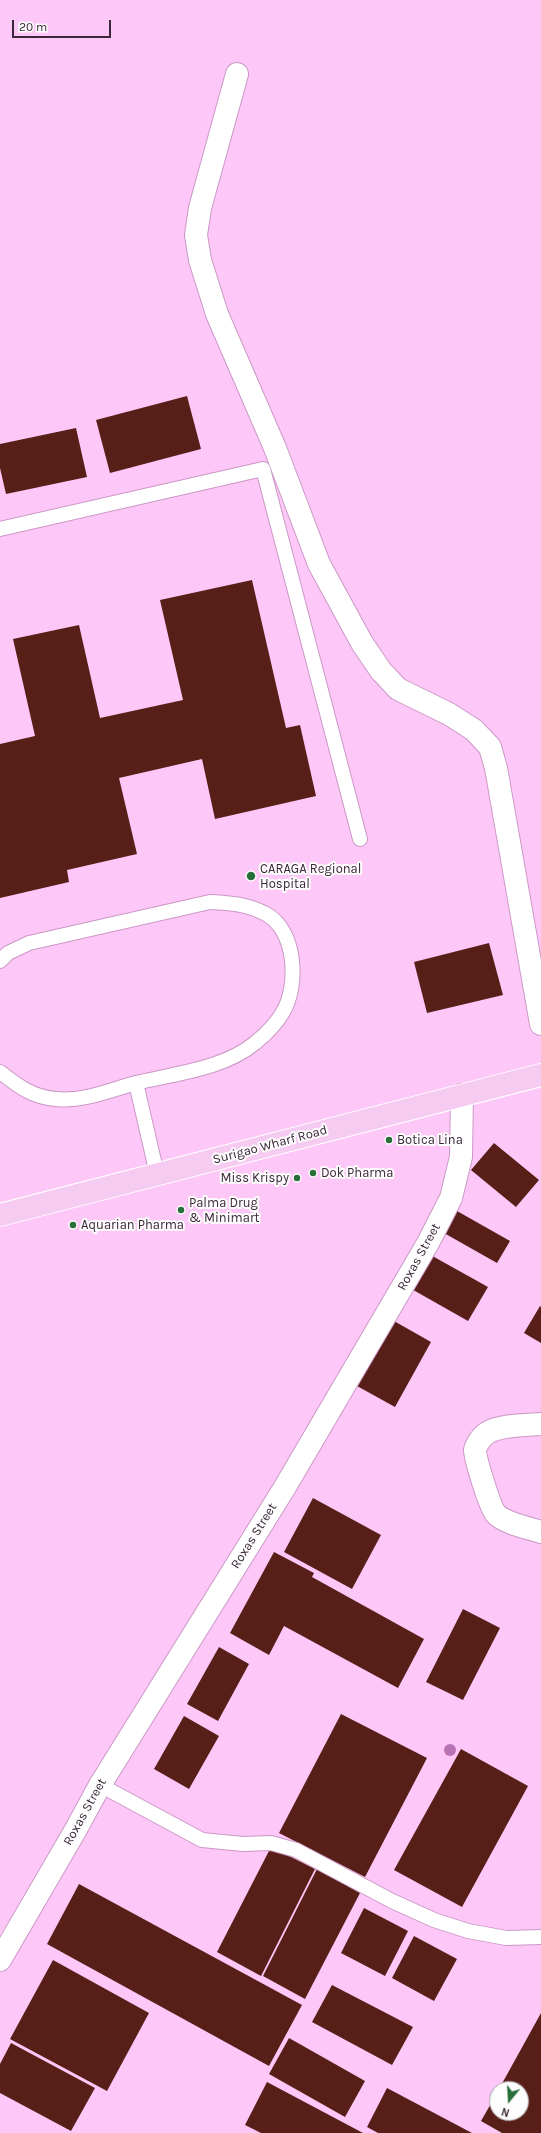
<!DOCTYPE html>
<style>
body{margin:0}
#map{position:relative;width:541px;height:2133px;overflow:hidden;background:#fdc8f7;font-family:Karla,sans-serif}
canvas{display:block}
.north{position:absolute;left:489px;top:2081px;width:40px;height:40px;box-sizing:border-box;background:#fcfdfc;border:1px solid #afa7ae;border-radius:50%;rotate:198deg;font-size:11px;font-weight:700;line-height:16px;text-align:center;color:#3b2739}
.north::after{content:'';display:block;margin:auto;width:14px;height:18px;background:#286f3c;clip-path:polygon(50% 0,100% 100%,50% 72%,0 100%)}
.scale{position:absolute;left:12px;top:20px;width:99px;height:18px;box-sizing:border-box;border:2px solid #3b2739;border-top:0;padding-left:5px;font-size:12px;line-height:14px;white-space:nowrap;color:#3b2739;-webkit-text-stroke:3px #fcfdfc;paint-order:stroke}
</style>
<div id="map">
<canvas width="541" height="2133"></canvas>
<div class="north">N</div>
<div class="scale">20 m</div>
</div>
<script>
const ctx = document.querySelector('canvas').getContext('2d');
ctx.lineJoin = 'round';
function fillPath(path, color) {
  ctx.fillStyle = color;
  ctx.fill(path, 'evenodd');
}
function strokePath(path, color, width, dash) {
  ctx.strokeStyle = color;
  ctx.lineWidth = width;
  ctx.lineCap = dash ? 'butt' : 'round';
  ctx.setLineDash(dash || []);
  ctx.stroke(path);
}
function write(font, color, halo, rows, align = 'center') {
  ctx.font = font + ' Karla,sans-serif';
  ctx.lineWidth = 4;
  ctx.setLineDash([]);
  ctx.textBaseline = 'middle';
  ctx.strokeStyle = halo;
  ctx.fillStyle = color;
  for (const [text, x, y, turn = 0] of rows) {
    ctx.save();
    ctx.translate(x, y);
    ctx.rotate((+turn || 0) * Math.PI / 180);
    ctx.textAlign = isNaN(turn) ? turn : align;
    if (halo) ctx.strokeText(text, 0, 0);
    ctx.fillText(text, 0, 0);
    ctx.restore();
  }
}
fillPath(new Path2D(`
 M 187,396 L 201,449 L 110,473 L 96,420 Z
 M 76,428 L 87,477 L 6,494 L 0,468 L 0,444 Z
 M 252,580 L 286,728 L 300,725 L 316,796 L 215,819 L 202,759 L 119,778 L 137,854 L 67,870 L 69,882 L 0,898 L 0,744 L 35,736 L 13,639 L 79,625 L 100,718 L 183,700 L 160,600 Z
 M 489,943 L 503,995 L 427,1013 L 414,962 Z
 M 494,1143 L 539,1180 L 516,1207 L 471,1170 Z
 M 457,1211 L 510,1241 L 497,1263 L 444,1233 Z
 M 427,1253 L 488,1287 L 468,1321 L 408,1287 Z
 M 540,1306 L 541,1307 L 541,1343 L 524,1333 Z
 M 394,1321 L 431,1342 L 395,1407 L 357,1386 Z
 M 313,1498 L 381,1535 L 352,1589 L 284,1552 Z
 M 274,1552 L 314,1573 L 312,1577 L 424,1639 L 398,1688 L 284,1626 L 269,1655 L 230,1633 Z
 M 463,1609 L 500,1628 L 463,1700 L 426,1682 Z
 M 219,1647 L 249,1664 L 218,1721 L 187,1704 Z
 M 341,1714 L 427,1758 L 365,1877 L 279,1833 Z
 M 184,1716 L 219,1736 L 189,1789 L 154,1769 Z
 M 461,1749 L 528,1786 L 462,1907 L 394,1870 Z
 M 271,1847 L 315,1869 L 261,1976 L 217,1952 Z
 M 317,1869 L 360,1893 L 305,1999 L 263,1976 Z
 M 79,1884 L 302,2005 L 269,2066 L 47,1944 Z
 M 364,1908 L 408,1931 L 385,1976 L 341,1953 Z
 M 414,1936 L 457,1959 L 434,2001 L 392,1978 Z
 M 53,1960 L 149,2013 L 107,2091 L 10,2039 Z
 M 332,1985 L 413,2027 L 392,2065 L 312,2022 Z
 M 541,2013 L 541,2133 L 502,2133 L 481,2121 L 497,2093 L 497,2113 L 521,2113 L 521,2089 L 499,2089 Z
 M 289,2038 L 365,2081 L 345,2117 L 269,2074 Z
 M 11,2043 L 95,2088 L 71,2131 L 0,2093 L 0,2064 Z
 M 267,2082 L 363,2133 L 261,2133 L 245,2125 Z
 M 387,2088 L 472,2133 L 378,2133 L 367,2127 Z`), '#571f18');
const lane = new Path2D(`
 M 0,529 L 263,469 L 360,839
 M 0,961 L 8,953 L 29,943 L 210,902 C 231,903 247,904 266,914 C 296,930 299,985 283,1012 C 276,1024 265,1035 255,1043 C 224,1069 173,1074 136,1083 C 110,1090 83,1102 56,1099 C 32,1097 18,1086 0,1072
 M 136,1083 L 157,1174
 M 100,1785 L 202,1840 L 243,1844 L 271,1843 L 296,1850 L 392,1901 L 434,1920 L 468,1931 L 506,1938 L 541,1937`);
const street = new Path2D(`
 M 237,74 L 200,208 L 196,235 L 200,260 L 217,314 L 275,448 L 319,564 L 362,643 L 381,671 L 398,689 L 449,714 L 474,730 L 490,747 L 496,768 L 541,1024
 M 541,1424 C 527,1425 499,1425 487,1433 C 482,1436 476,1445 475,1450 C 475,1458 490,1508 496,1514 C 504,1523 529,1528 541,1532`);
const secondary = new Path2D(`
 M 0,1960 L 75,1831 L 100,1785 L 285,1487 L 428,1243 L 451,1198 L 461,1157 L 462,1095`);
const primary = new Path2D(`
 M 0,1215 L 541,1075`);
strokePath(lane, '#cb98c6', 16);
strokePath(street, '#cb98c6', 24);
strokePath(secondary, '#cb98c6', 24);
strokePath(primary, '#fff', 24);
strokePath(lane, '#fff', 14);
strokePath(street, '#fff', 22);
strokePath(secondary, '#fff', 22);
strokePath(primary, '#f6cbf2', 22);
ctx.fillStyle = '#b972b4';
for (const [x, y] of [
 [450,1750]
]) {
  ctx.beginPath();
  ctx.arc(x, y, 6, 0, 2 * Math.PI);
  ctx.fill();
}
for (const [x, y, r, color] of [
 [251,876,5,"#286f3c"],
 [389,1140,4,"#286f3c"],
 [313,1173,4,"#286f3c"],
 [297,1178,4,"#286f3c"],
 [181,1210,4,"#286f3c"],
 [73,1225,4,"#286f3c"]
]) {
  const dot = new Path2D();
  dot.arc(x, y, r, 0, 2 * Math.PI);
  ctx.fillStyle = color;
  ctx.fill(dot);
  strokePath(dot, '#fcfdfc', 1.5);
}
write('13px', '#3b2739', '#fcfdfc', [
 ["CARAGA Regional",260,869],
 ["Hospital",260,884],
 ["Botica Lina",397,1140],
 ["Dok Pharma",321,1173],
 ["Miss Krispy",289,1178,"right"],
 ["Palma Drug",189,1203],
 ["& Minimart",189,1218],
 ["Aquarian Pharma",81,1225]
], 'left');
write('13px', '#3b2739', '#fcfdfc', [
 ["Surigao Wharf Road",270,1145,-15],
 ["Roxas Street",419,1257,-61],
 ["Roxas Street",254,1536,-58],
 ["Roxas Street",85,1812,-61]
]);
</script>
